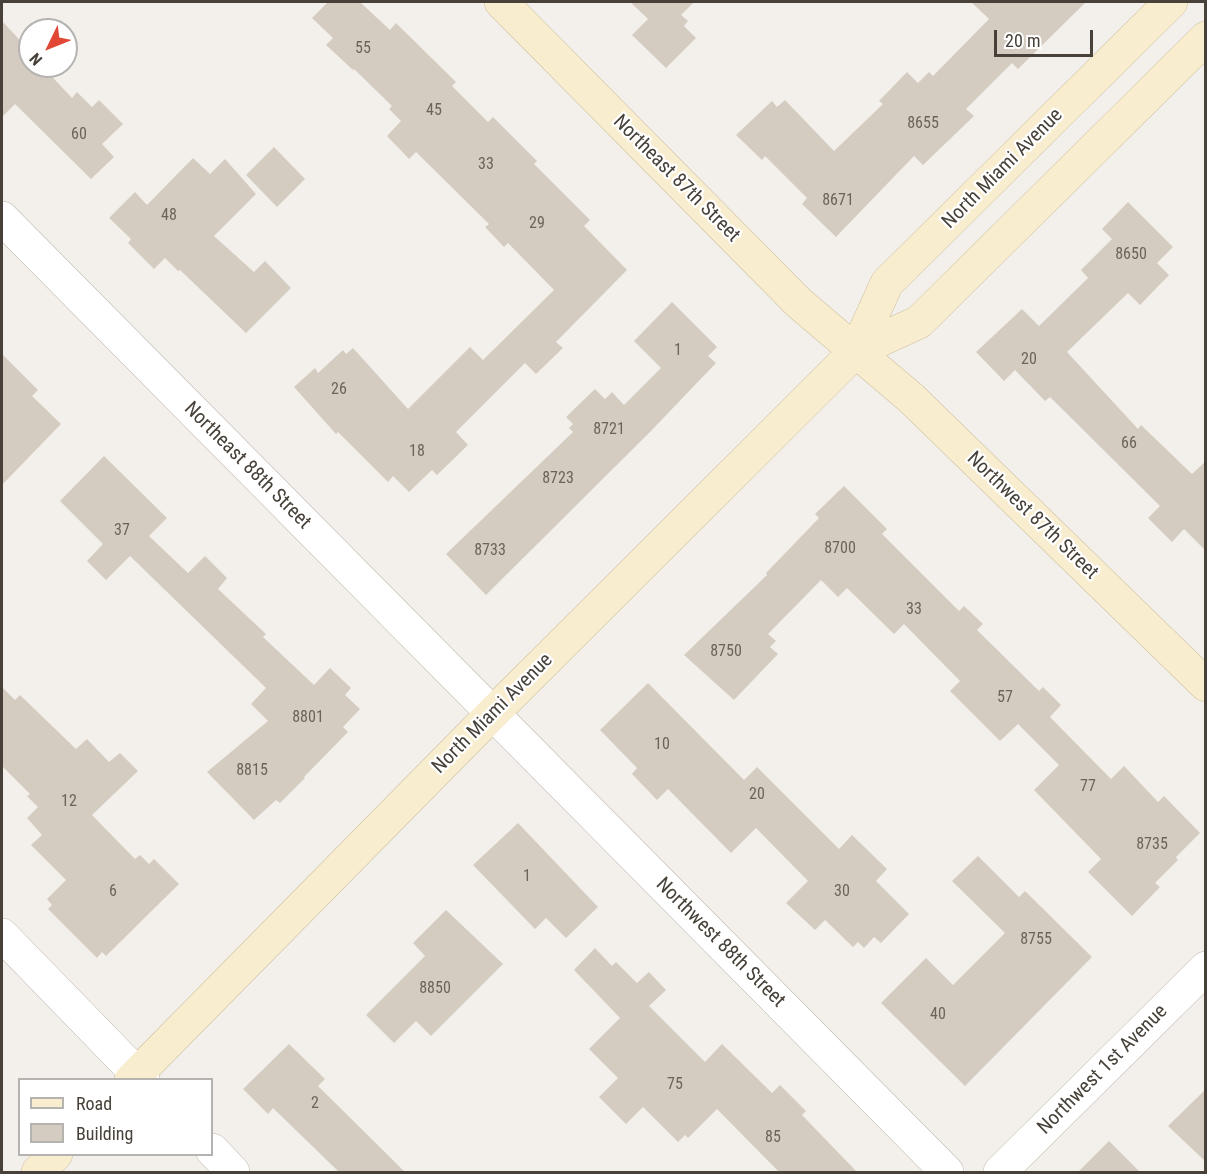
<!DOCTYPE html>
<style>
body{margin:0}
#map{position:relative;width:1207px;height:1174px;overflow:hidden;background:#f3f0eb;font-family:"Roboto Condensed",sans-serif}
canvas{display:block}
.frame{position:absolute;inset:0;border:3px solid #474139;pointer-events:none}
.legend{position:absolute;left:18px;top:1078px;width:195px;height:78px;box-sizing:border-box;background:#fff;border:2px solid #b5b3b0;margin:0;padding:8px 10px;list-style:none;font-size:18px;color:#474139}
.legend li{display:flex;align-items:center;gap:12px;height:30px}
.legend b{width:30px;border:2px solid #b5b3b0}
.north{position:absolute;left:18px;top:18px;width:60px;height:60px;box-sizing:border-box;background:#fff;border:2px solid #b5b3b0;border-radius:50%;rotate:227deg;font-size:16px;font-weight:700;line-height:24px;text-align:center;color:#474139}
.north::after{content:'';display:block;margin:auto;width:21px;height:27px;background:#e14734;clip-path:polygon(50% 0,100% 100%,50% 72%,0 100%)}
.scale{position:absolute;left:994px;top:30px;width:99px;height:27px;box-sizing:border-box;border:3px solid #474139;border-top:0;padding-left:8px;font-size:18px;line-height:21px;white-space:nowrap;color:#474139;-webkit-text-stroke:4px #fff;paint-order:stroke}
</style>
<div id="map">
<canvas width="1207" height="1174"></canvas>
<div class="frame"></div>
<ul class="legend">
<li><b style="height:8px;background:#f9edd0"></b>Road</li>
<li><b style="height:16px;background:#d4ccc1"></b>Building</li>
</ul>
<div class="north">N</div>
<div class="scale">20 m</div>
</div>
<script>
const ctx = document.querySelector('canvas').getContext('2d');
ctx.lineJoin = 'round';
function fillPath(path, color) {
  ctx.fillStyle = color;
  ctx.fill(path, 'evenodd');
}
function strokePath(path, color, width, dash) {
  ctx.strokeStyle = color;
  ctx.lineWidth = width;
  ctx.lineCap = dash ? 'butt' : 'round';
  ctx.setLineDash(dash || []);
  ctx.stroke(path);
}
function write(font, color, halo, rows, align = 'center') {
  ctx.font = font + ' "Roboto Condensed",sans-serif';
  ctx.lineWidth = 4.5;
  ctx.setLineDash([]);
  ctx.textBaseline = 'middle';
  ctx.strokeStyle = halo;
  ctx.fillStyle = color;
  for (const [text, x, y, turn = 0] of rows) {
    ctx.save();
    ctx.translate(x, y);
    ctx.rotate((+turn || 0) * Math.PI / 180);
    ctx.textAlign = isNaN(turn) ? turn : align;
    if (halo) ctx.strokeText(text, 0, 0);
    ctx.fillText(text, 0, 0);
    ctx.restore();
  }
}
fillPath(new Path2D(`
 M 328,2 L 360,2 L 390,30 L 396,23 L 456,82 L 452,86 L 488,122 L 493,117 L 537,161 L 534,164 L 590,220 L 584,226 L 627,270 L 556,342 L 563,348 L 536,374 L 525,363 L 456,432 L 468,445 L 437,475 L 432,470 L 409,492 L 393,476 L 388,482 L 338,432 L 336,434 L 294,387 L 315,368 L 318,373 L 343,350 L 346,354 L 353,348 L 408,409 L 470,347 L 483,360 L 554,290 L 508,243 L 504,247 L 485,227 L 489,224 L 416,152 L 409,159 L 387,136 L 401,121 L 389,109 L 392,106 L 354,69 L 353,70 L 326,45 L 333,38 L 312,18 Z
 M 630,2 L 694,2 L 681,15 L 688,21 L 684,26 L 696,38 L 666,68 L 632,35 L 648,19 Z
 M 971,2 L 1086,2 L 1018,69 L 1012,63 L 966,109 L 974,116 L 923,165 L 914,156 L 836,237 L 802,204 L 807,198 L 765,156 L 762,160 L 736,135 L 772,101 L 777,107 L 785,100 L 834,151 L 883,104 L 879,101 L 907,72 L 918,83 L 929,72 L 933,76 L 989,19 Z
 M 2,21 L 30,51 L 30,66 L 42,66 L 72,98 L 77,92 L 92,107 L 99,100 L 123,124 L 102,144 L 114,157 L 91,179 L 15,104 L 2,117 Z
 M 274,147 L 305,179 L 277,207 L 246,175 Z
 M 193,158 L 210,174 L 225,159 L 256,194 L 214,236 L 254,272 L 265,261 L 291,288 L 246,333 L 180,270 L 178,271 L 165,258 L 154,269 L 128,243 L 131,239 L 109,218 L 135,192 L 147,205 Z
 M 1128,202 L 1173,247 L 1157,263 L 1169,275 L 1140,305 L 1128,293 L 1067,352 L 1138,429 L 1141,425 L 1192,474 L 1206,461 L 1206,551 L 1184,529 L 1172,542 L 1148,518 L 1160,506 L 1050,397 L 1045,401 L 1015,370 L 1004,381 L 976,352 L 1022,309 L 1039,326 L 1088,278 L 1081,270 L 1112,239 L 1102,229 Z
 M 672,302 L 717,347 L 708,356 L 716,363 L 650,432 L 486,595 L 446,554 L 573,432 L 569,428 L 573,424 L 566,417 L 595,389 L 605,399 L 612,392 L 624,405 L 661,368 L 634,341 Z
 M 2,354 L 38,390 L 32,396 L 61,424 L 2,485 Z
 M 104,456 L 167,518 L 149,536 L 188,573 L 205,556 L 227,578 L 218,589 L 266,634 L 263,637 L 314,685 L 330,668 L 351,688 L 345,695 L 360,709 L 343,727 L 348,732 L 304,777 L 305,778 L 280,803 L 276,800 L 254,820 L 207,772 L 268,721 L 251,704 L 266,688 L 130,556 L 106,580 L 87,561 L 103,544 L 60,501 Z
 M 844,486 L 887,529 L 882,534 L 959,611 L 964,606 L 983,624 L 977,630 L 1039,691 L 1043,687 L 1061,705 L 1050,717 L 1111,779 L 1124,766 L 1158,802 L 1164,796 L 1200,833 L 1176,857 L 1178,860 L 1155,883 L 1160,887 L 1132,916 L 1088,872 L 1101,859 L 1034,790 L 1059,765 L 1018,724 L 1000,741 L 950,691 L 960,681 L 904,624 L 894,634 L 847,588 L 838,597 L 821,580 L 768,634 L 776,641 L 770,647 L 778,654 L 734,700 L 684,655 L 767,575 L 766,573 L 819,518 L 815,514 Z
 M 648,683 L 744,780 L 757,767 L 839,849 L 852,835 L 887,869 L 876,881 L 909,914 L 881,943 L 874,937 L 864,948 L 858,942 L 853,947 L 825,920 L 815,930 L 786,903 L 808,881 L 756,828 L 731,853 L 668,789 L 657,800 L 632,774 L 637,768 L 600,730 Z
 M 2,687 L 15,700 L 20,695 L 76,749 L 87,739 L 109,762 L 120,753 L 138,771 L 92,815 L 135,859 L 140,855 L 149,864 L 154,859 L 179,884 L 106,956 L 102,952 L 97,958 L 48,909 L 52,905 L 47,899 L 66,880 L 31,845 L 42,835 L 27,818 L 38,807 L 27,796 L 30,794 L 2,766 Z
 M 518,823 L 598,907 L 566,938 L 546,918 L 535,929 L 473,865 Z
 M 978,856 L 1019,897 L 1025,891 L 1092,957 L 965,1086 L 881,1003 L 926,958 L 953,985 L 1005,933 L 952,881 Z
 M 446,910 L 503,964 L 431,1036 L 416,1021 L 394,1043 L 366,1015 L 425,956 L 413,943 Z
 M 595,948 L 612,966 L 616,962 L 637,983 L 649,972 L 666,990 L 649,1006 L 705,1062 L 722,1044 L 772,1093 L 780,1085 L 806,1111 L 802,1115 L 858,1173 L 780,1173 L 717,1109 L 688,1138 L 685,1135 L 678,1142 L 643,1107 L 626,1124 L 599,1097 L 618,1078 L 589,1049 L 620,1018 L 574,970 Z
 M 289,1044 L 325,1079 L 318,1086 L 406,1173 L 340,1173 L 273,1108 L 268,1114 L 243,1089 Z
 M 1206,1089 L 1206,1162 L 1168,1126 Z
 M 1109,1141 L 1141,1173 L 1077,1173 Z`), '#d4ccc1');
const street = new Path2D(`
 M 2,218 L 947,1172
 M 2,935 L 143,1080
 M 212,1150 L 233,1172
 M 1000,1172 L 1206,968`);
const secondary = new Path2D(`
 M 501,2 L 799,303 L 911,398 L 1206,685
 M 856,351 L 887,283 L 1171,2
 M 131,1080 L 492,714 L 856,351 L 919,322 L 1206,38
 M 38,1172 L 56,1154`);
strokePath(street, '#beb8ae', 34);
strokePath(secondary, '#cdc0a0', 34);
strokePath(street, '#fff', 33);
strokePath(secondary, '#f9edd0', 33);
write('16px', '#6a645b', null, [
 ["55",363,49],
 ["45",434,111],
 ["8655",923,124],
 ["60",79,135],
 ["33",486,165],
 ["8671",838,201],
 ["48",169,216],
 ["29",537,224],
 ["8650",1131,255],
 ["1",678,351],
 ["20",1029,360],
 ["26",339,390],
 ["8721",609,430],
 ["66",1129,444],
 ["18",417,452],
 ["8723",558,479],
 ["37",122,531],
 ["8700",840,549],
 ["8733",490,551],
 ["33",914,610],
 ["8750",726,652],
 ["57",1005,698],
 ["8801",308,718],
 ["10",662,745],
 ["8815",252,771],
 ["77",1088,787],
 ["20",757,795],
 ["12",69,802],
 ["8735",1152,845],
 ["1",527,877],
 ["6",113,892],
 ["30",842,892],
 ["8755",1036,940],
 ["8850",435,989],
 ["40",938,1015],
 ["75",675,1085],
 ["2",315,1104],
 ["85",773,1138]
]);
write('20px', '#474139', '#fff', [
 ["North Miami Avenue",1003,169,-45],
 ["Northeast 87th Street",676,179,45],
 ["Northeast 88th Street",247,466,45],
 ["Northwest 87th Street",1032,516,44],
 ["North Miami Avenue",493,714,-45],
 ["Northwest 88th Street",720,943,45],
 ["Northwest 1st Avenue",1103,1070,-45]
]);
</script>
